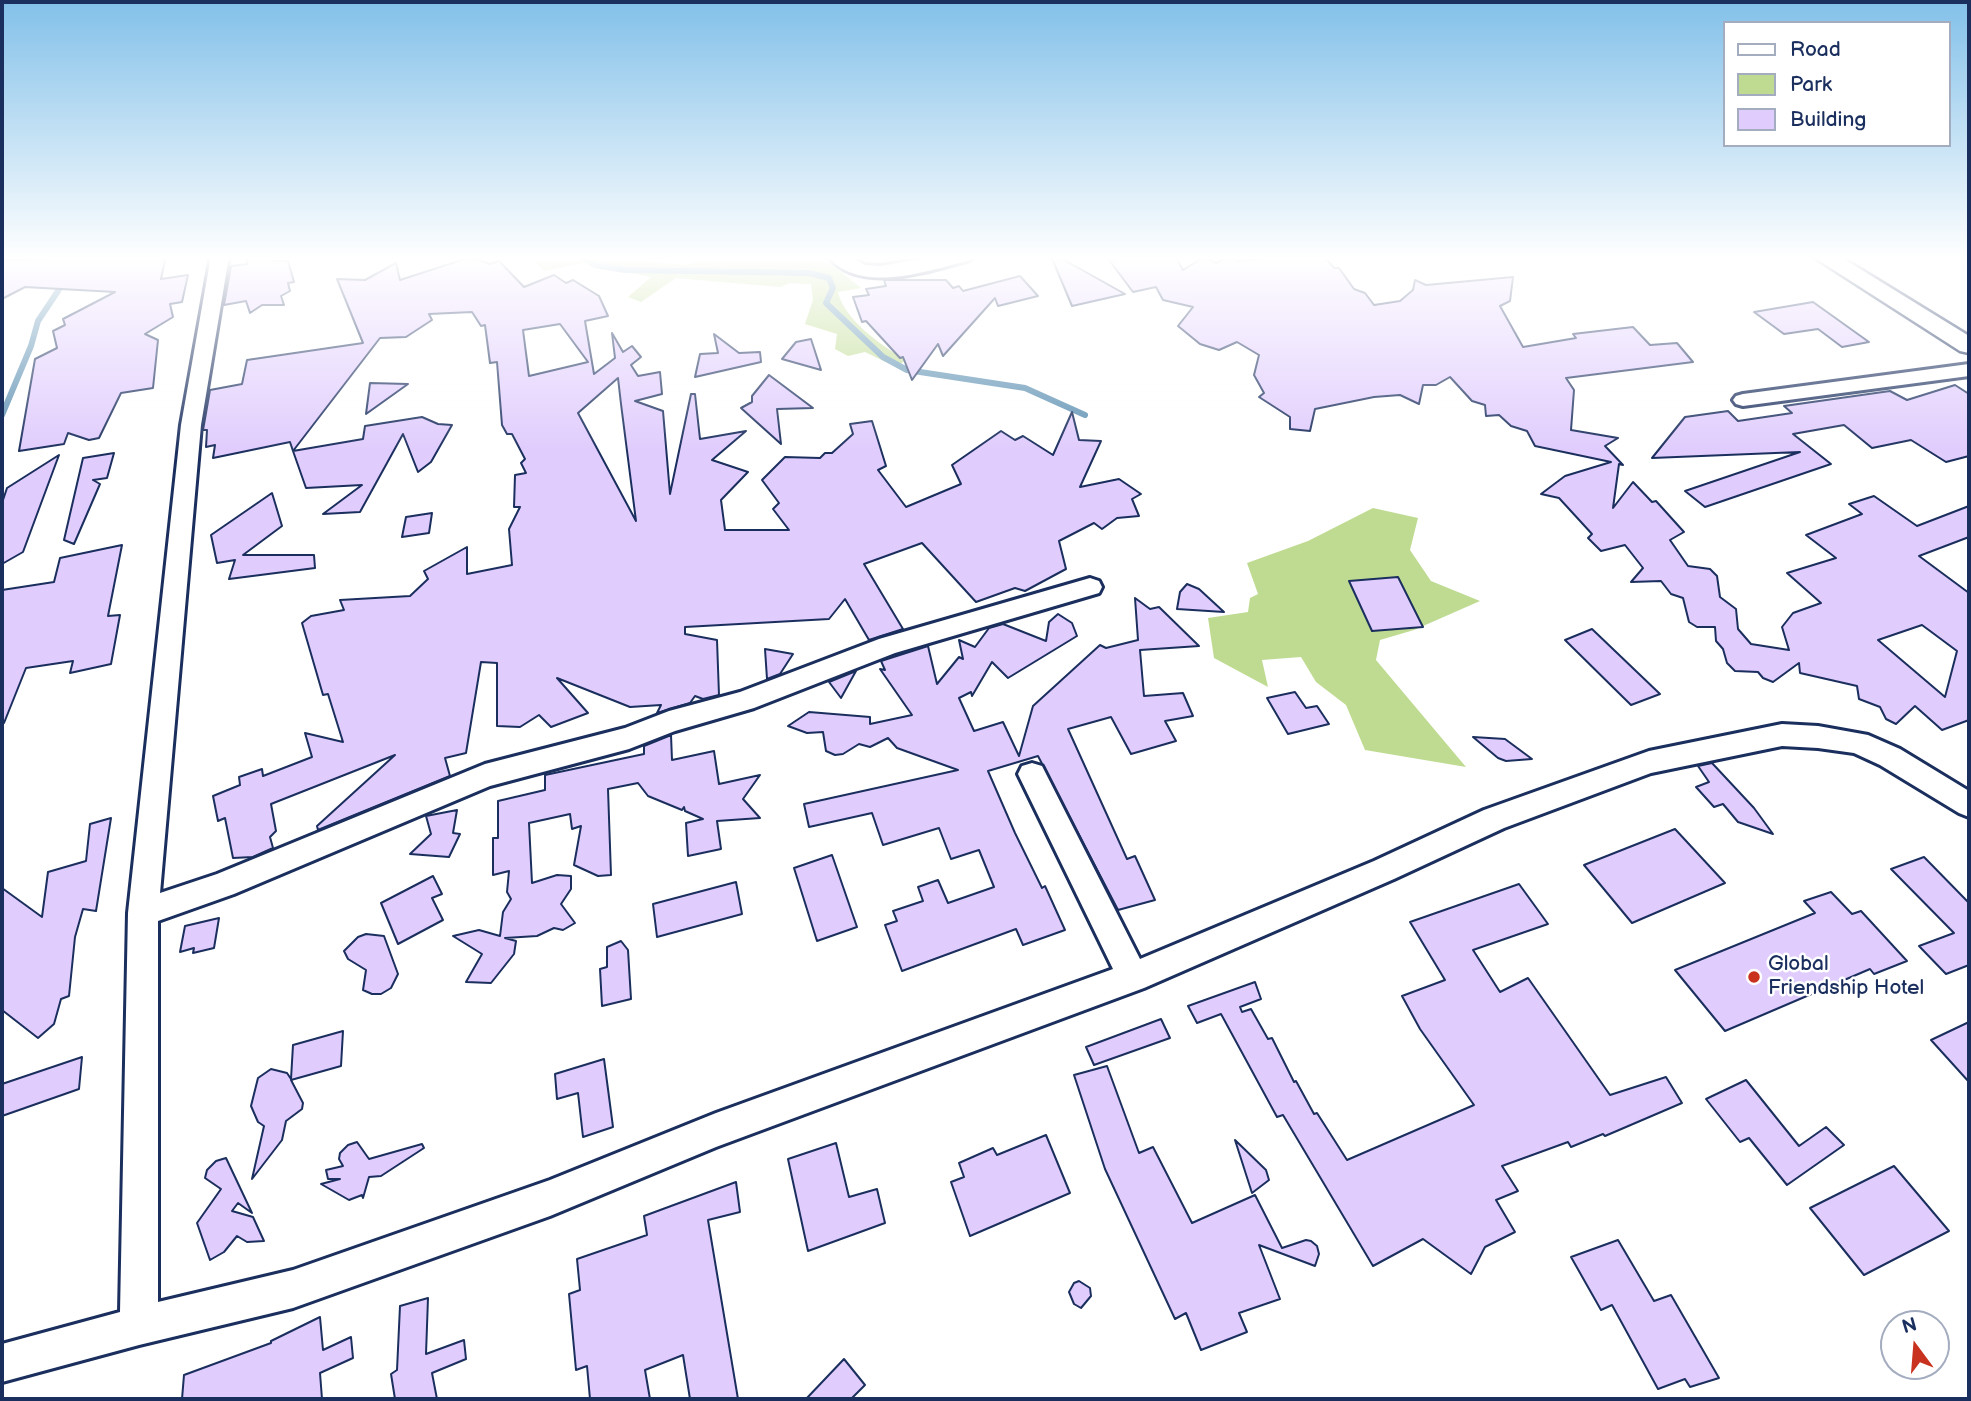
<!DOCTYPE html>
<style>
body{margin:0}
#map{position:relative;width:1971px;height:1401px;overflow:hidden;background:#fff;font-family:"Balsamiq Sans",sans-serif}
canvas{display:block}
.frame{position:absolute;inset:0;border:4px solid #1b2f5e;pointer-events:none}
.legend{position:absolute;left:1723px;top:21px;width:228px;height:126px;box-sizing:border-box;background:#fff;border:2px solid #a4acbf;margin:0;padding:9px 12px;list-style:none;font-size:21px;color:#1b2f5e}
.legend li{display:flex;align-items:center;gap:14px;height:35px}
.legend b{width:35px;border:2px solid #a4acbf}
.north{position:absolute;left:1880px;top:1310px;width:70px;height:70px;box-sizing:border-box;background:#fff;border:2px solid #a4acbf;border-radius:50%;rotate:344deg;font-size:19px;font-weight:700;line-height:28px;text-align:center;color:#1b2f5e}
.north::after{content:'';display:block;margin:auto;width:24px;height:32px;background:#c8321e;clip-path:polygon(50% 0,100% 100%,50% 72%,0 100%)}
</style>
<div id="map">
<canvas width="1971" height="1401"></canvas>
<div class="frame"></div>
<ul class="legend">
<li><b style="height:9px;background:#fff"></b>Road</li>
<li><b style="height:19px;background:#bfdb92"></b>Park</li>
<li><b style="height:19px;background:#e0ccfd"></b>Building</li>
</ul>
<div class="north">N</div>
</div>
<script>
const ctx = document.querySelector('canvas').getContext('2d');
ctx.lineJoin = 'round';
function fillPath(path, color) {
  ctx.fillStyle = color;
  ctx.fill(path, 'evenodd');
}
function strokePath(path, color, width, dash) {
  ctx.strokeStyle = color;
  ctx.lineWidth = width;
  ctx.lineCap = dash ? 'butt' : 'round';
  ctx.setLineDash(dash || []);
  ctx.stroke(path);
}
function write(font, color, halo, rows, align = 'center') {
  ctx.font = font + ' "Balsamiq Sans",sans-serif';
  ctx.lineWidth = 5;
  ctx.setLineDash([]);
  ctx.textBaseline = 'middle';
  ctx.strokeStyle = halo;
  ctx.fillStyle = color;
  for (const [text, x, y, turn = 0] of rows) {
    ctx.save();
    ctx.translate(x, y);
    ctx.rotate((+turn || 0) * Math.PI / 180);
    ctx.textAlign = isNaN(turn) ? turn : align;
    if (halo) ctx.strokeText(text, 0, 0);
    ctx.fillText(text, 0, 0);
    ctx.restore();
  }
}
fillPath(new Path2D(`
 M 533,256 L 621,256 L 629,260 L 687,265 L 709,256 L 821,256 L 861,288 L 838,292 C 845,321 881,345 906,360 L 896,367 L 865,352 L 848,356 L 835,349 L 837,334 L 805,324 L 813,300 L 811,284 L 790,283 L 780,287 L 676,278 L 641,302 L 628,297 L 651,277 L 583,263 L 545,271 L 530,258 Z
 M 1373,508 L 1418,518 L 1410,550 L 1431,581 L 1480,601 L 1414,630 L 1380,640 L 1376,660 L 1466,767 L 1365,750 L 1346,705 L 1316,682 L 1301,657 L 1262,660 L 1268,687 L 1214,658 L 1208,618 L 1248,612 L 1250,598 L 1258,594 L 1247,563 L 1308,541 Z`), '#bfdb92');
strokePath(new Path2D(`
 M 580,256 L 595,265 L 625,270 L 809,273 L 829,278 L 833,288 L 826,303 L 883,357 L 907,370 L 1025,388 L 1085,415
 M 2,415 L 31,346 L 38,321 L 64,282`), '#5e91b3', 6);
const building = new Path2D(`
 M 48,256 L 166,256 L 161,279 L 188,275 L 182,302 L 170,304 L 173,317 L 145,334 L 158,340 L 153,388 L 121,393 L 99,438 L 89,440 L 68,433 L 64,444 L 19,451 L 35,359 L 57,348 L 53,331 L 65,325 L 63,319 L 115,292 L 25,287 L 2,299 L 2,260 L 42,259 Z
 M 247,256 L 273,256 L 273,261 L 288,261 L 294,282 L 288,283 L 290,291 L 281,296 L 284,305 L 262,305 L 250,313 L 246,301 L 224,305 L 231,266 L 247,264 Z
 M 1051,256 L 1057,256 L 1125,294 L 1072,306 Z
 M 1106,256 L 1175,256 L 1183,270 L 1204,257 L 1217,263 L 1228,256 L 1238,261 L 1254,260 L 1258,256 L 1324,256 L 1334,268 L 1339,268 L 1354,289 L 1365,293 L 1374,305 L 1400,301 L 1413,290 L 1415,280 L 1426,285 L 1513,277 L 1510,301 L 1500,306 L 1523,347 L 1576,338 L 1573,334 L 1633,327 L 1650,345 L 1677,343 L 1693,362 L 1566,378 L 1574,390 L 1571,430 L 1618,438 L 1605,446 L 1623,465 L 1619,464 L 1613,508 L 1633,482 L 1652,502 L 1656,501 L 1684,532 L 1670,540 L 1688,566 L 1710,569 L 1717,576 L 1720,597 L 1736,609 L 1738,629 L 1751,644 L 1789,650 L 1782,627 L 1793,613 L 1821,603 L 1787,573 L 1836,558 L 1806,535 L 1862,514 L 1849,504 L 1874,496 L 1917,526 L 1969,506 L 1969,537 L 1919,556 L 1969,593 L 1969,720 L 1942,730 L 1915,706 L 1896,724 L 1886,719 L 1880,707 L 1859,699 L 1857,686 L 1800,673 L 1799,663 L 1773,682 L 1763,678 L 1758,672 L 1735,671 L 1727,663 L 1723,649 L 1716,641 L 1715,627 L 1697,627 L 1689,622 L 1683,598 L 1671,594 L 1661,581 L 1631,582 L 1643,568 L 1625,545 L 1601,551 L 1588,538 L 1592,534 L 1559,498 L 1541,494 L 1565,476 L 1611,462 L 1535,446 L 1527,431 L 1511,426 L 1499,415 L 1486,416 L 1485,405 L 1472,401 L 1450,377 L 1436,385 L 1423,385 L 1419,404 L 1400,395 L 1374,397 L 1315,409 L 1310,431 L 1290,429 L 1290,417 L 1259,397 L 1264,393 L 1254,375 L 1259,355 L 1237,342 L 1219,350 L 1200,344 L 1178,326 L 1193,307 L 1163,300 L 1156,287 L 1133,292 ZM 1922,625 L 1957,651 L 1945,697 L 1878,640 Z
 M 471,257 L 490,264 L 499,261 L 524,287 L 554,275 L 566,283 L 573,280 L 599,296 L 608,316 L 585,321 L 594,374 L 615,358 L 612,333 L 623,352 L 632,346 L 641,357 L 631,365 L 638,376 L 660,372 L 662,394 L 635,401 L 663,411 L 670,494 L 691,394 L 695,394 L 700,439 L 746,431 L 712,460 L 748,472 L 721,500 L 725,530 L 789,530 L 773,509 L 779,503 L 762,480 L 785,457 L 820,458 L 825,453 L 832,453 L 853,434 L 850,424 L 872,421 L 886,466 L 878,470 L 906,507 L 961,484 L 952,465 L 1001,431 L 1015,440 L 1023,436 L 1053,455 L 1072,412 L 1079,440 L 1101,441 L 1080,487 L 1119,479 L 1141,494 L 1132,499 L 1139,516 L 1117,518 L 1102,529 L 1094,523 L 1059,541 L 1066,569 L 1025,591 L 1015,588 L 976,602 L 922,543 L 864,564 L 903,629 L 869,640 L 845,599 L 829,619 L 685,627 L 685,634 L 717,640 L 719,695 L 703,699 L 695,696 L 690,703 L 657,713 L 661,705 L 630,707 L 557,678 L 588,713 L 551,727 L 539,715 L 520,727 L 497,726 L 497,663 L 481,662 L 466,753 L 445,758 L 450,776 L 318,830 L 317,826 L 395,755 L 271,804 L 276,831 L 270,837 L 273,848 L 253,857 L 233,858 L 225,818 L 218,821 L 213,796 L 240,785 L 239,777 L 262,769 L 263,776 L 312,757 L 305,733 L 343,742 L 328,694 L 323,695 L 302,623 L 311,616 L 344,610 L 340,600 L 410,596 L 428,579 L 424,571 L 467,547 L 467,574 L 512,565 L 509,529 L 520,507 L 514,507 L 515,475 L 526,473 L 521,463 L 525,459 L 512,434 L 507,434 L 502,425 L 497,362 L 490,363 L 485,325 L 481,326 L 472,312 L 429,314 L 432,320 L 406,337 L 380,338 L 293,451 L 290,442 L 213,458 L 215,445 L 206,447 L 207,430 L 203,430 L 210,390 L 242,384 L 247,360 L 363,343 L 337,279 L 365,280 L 396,263 L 400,280 ZM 560,324 L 588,362 L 529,376 L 523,330 ZM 618,378 L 621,404 L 636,521 L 578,413 Z
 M 1020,276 L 1038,296 L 998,306 L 995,298 L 943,356 L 938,344 L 912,380 L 903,357 L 900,358 L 866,321 L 862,322 L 853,297 L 869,295 L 866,289 L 886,286 L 884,280 L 946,280 L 953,288 L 959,286 L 963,291 Z
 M 1813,302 L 1869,342 L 1842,347 L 1818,329 L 1784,334 L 1754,312 Z
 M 714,334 L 739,353 L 760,352 L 761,362 L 695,377 L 700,354 L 718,353 Z
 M 811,339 L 821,370 L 782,359 L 796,342 Z
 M 769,375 L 813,408 L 777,409 L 781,444 L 741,408 L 752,402 L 752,396 Z
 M 370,383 L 408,384 L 366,414 Z
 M 1955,385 L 1969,394 L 1969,456 L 1946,462 L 1911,440 L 1872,448 L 1844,425 L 1793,434 L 1831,464 L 1705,507 L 1685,491 L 1800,452 L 1652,458 L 1685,417 L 1728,411 L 1738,421 L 1792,413 L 1784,406 L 1890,391 L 1907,400 Z
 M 422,417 L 438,424 L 452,425 L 431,462 L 418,472 L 403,434 L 360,512 L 323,514 L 362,485 L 306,488 L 293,451 L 363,439 L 365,426 Z
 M 114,453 L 107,478 L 93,480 L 100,484 L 74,544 L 64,540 L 83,458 Z
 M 59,455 L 23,552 L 2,564 L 2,503 L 7,488 Z
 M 272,493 L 282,526 L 243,555 L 314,555 L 315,568 L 229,579 L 235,560 L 217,563 L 211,535 Z
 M 432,513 L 429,533 L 402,537 L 406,517 Z
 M 122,545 L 108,616 L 120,615 L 111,664 L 70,673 L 73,661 L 26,668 L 4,723 L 2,722 L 2,590 L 54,582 L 60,558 Z
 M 1398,577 L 1423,627 L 1372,631 L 1349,581 Z
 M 1187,584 L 1199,589 L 1224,612 L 1177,609 L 1180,592 Z
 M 1135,598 L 1150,609 L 1159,607 L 1199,646 L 1140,650 L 1144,696 L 1183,693 L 1193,716 L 1165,721 L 1176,741 L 1131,754 L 1111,717 L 1068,729 L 1127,859 L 1135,856 L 1155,900 L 1118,910 L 1038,756 L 988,771 L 1015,833 L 1042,888 L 1045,886 L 1065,930 L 1023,945 L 1016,929 L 902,971 L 885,925 L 897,921 L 893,911 L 923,901 L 918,887 L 938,880 L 948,903 L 994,887 L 979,850 L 951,859 L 939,828 L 883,845 L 872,813 L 809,827 L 804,804 L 958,770 L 897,748 L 888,738 L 870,747 L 859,744 L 843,754 L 835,755 L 826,751 L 823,732 L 807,733 L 788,726 L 809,712 L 870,717 L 870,724 L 912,715 L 880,669 L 885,670 L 881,661 L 928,646 L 937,684 L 959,657 L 963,659 L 959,640 L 975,647 L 989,628 L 1003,624 L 1046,641 L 1049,622 L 1058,614 L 1072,623 L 1077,636 L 1008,678 L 992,662 L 972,696 L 971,692 L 959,698 L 974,731 L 1003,722 L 1019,756 L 1033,706 L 1100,645 L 1106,648 L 1138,640 Z
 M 1592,629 L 1660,694 L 1631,705 L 1565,640 Z
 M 765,649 L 793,654 L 780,674 L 767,679 Z
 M 856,671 L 841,698 L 829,682 Z
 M 1295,692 L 1306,708 L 1317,706 L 1329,724 L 1288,734 L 1267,698 Z
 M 671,735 L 672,760 L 714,751 L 719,784 L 760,775 L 743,799 L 760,818 L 717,821 L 721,849 L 688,856 L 686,823 L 703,819 L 685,811 L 684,807 L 682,810 L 648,796 L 638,783 L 608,789 L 611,875 L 598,876 L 574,865 L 581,826 L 572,829 L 570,814 L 529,823 L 532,883 L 557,875 L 571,876 L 571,889 L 561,904 L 575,923 L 563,930 L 554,928 L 537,936 L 505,938 L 516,941 L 514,954 L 491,983 L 466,982 L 482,954 L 453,936 L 479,930 L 500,936 L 503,912 L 511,899 L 507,892 L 509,871 L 493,875 L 493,838 L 498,838 L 498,801 L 545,790 L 545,775 L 644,754 L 644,746 Z
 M 1473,737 L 1505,739 L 1532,759 L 1506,761 L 1498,758 Z
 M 1712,763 L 1754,808 L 1773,834 L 1738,822 L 1723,804 L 1714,807 L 1696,787 L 1709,782 L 1698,766 Z
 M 457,810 L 453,833 L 460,834 L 449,857 L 410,854 L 431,834 L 426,816 Z
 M 111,818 L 96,911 L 83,909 L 75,937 L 69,996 L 61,999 L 54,1024 L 38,1038 L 2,1010 L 2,888 L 42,917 L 48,872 L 86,861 L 90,824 Z
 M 1675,829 L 1725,883 L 1632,923 L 1584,865 Z
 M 832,855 L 857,927 L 817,941 L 794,868 Z
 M 1924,857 L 1969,903 L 1969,965 L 1946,974 L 1919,946 L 1954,933 L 1891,869 Z
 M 433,876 L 442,894 L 432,898 L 443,920 L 398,944 L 381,903 Z
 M 736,882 L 742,914 L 657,937 L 653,904 Z
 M 1519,884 L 1548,924 L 1473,950 L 1500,992 L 1528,978 L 1610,1095 L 1666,1077 L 1682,1103 L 1605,1136 L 1603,1134 L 1571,1147 L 1568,1142 L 1502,1166 L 1518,1191 L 1496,1200 L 1515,1232 L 1485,1247 L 1471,1274 L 1423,1239 L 1373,1266 L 1283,1115 L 1277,1117 L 1221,1014 L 1197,1023 L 1188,1006 L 1255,982 L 1261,999 L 1240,1007 L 1242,1012 L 1251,1009 L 1268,1039 L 1272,1038 L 1294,1082 L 1296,1081 L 1314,1114 L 1317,1113 L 1347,1160 L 1474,1105 L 1420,1029 L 1402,996 L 1445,980 L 1410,922 Z
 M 1831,892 L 1852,914 L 1861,911 L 1907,961 L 1874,974 L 1870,969 L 1725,1031 L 1675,970 L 1815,913 L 1804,901 Z
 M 219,918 L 214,948 L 193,953 L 194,948 L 180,952 L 185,926 Z
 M 366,934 L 384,936 L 398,974 L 391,988 L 381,994 L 372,994 L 363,990 L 366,970 L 348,959 L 344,951 L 358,937 Z
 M 621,941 L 628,950 L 631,999 L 602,1006 L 600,969 L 607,967 L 607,947 Z
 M 1161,1019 L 1170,1038 L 1094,1065 L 1086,1047 Z
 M 1969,1022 L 1969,1082 L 1931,1040 Z
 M 343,1031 L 341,1066 L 291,1080 L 303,1103 L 302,1109 L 286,1121 L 282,1140 L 252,1179 L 264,1126 L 258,1122 L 251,1106 L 258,1078 L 271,1069 L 287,1073 L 291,1079 L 293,1045 Z
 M 82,1057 L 79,1089 L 2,1116 L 2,1084 Z
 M 604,1059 L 613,1127 L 583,1137 L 578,1093 L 557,1099 L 555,1074 Z
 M 1107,1066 L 1139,1153 L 1153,1147 L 1192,1223 L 1255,1195 L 1282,1248 L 1306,1240 L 1311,1241 L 1317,1246 L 1319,1254 L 1315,1266 L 1259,1245 L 1280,1299 L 1239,1313 L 1247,1332 L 1201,1350 L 1186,1313 L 1175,1319 L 1105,1169 L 1074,1075 Z
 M 1746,1080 L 1799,1146 L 1826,1127 L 1844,1145 L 1787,1185 L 1749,1138 L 1740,1142 L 1706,1099 Z
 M 1046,1135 L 1070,1193 L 970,1236 L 951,1182 L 964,1177 L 959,1163 L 993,1148 L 997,1155 Z
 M 1235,1140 L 1266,1170 L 1269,1180 L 1252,1193 Z
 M 357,1142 L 369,1159 L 422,1144 L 424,1148 L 381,1176 L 369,1177 L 363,1198 L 362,1195 L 349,1200 L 321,1184 L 340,1179 L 328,1179 L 326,1170 L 343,1166 L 339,1159 L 340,1153 L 348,1145 Z
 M 836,1143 L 849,1197 L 877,1189 L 885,1223 L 808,1251 L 788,1159 Z
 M 226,1158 L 252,1213 L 238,1203 L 232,1211 L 253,1217 L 264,1241 L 247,1242 L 237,1236 L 224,1252 L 210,1260 L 197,1223 L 221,1189 L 205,1178 L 207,1170 L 216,1161 Z
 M 1894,1166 L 1949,1231 L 1864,1275 L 1810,1208 Z
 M 736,1182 L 740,1212 L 708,1220 L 738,1399 L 690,1399 L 683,1355 L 645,1370 L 650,1399 L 590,1399 L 587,1366 L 576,1370 L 569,1294 L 580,1290 L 577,1259 L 647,1235 L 644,1216 Z
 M 1618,1240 L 1654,1301 L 1671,1295 L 1719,1378 L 1690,1387 L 1685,1379 L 1658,1389 L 1612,1305 L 1601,1310 L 1571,1257 Z
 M 1079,1281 L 1090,1288 L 1091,1296 L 1081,1308 L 1074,1304 L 1069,1292 L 1074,1283 Z
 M 428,1298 L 426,1354 L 464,1340 L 466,1359 L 432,1373 L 437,1399 L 395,1399 L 391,1374 L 397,1370 L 400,1306 Z
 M 320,1317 L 323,1350 L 351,1337 L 353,1358 L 320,1373 L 322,1399 L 182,1399 L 184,1375 L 271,1343 L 271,1341 Z
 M 844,1359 L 865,1385 L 851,1399 L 806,1399 Z`);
fillPath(building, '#e0ccfd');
strokePath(building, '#1b2f5e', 2);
const minor = new Path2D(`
 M 211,256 L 229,256 L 201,425 L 160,893 L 217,874 L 485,764 L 625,728 L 669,711 L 740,692 L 879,639 L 1090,578 L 1099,581 L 1102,587 L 1099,593 L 895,653 L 754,708 L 675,731 L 629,749 L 490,786 L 234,894 L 158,921 L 158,1302 L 293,1270 L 550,1180 L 716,1113 L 1113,969 L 1018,774 L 1022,766 L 1032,763 L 1042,766 L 1140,959 L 1374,861 L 1484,810 L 1649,751 L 1782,724 L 1818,726 L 1868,735 L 1900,749 L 1969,791 L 1969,817 L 1959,813 L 1880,765 L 1854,753 L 1818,748 L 1782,746 L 1651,773 L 1504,828 L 1394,879 L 1144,988 L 716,1147 L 550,1216 L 293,1308 L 139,1345 L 2,1382 L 2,1344 L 120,1312 L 128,913 L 181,425 Z
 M 828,256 L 849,256 L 865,265 L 880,266 L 939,256 L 973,256 L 970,260 C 930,270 860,296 828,256 Z
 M 1969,364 L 1969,376 L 1743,406 L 1736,404 L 1733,400 L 1736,396 L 1743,394 Z`);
const major = new Path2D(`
 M 1812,256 L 1839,256 L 1969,336 L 1969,353 L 1960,351 Z`);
strokePath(minor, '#1b2f5e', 6);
strokePath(major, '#1b2f5e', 5);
fillPath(minor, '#fff');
fillPath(major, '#fff');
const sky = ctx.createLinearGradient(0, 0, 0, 453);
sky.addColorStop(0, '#82c0e9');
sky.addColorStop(0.57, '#fff');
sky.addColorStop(1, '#ffffff00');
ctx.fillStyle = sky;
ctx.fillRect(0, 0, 1971, 453);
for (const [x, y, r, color] of [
 [1754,977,7,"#c8321e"]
]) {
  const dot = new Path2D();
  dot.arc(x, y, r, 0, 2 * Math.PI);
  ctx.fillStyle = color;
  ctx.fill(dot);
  strokePath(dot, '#fff', 2.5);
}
write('21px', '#1b2f5e', '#fff', [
 ["Global",1768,965],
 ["Friendship Hotel",1768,989]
], 'left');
</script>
